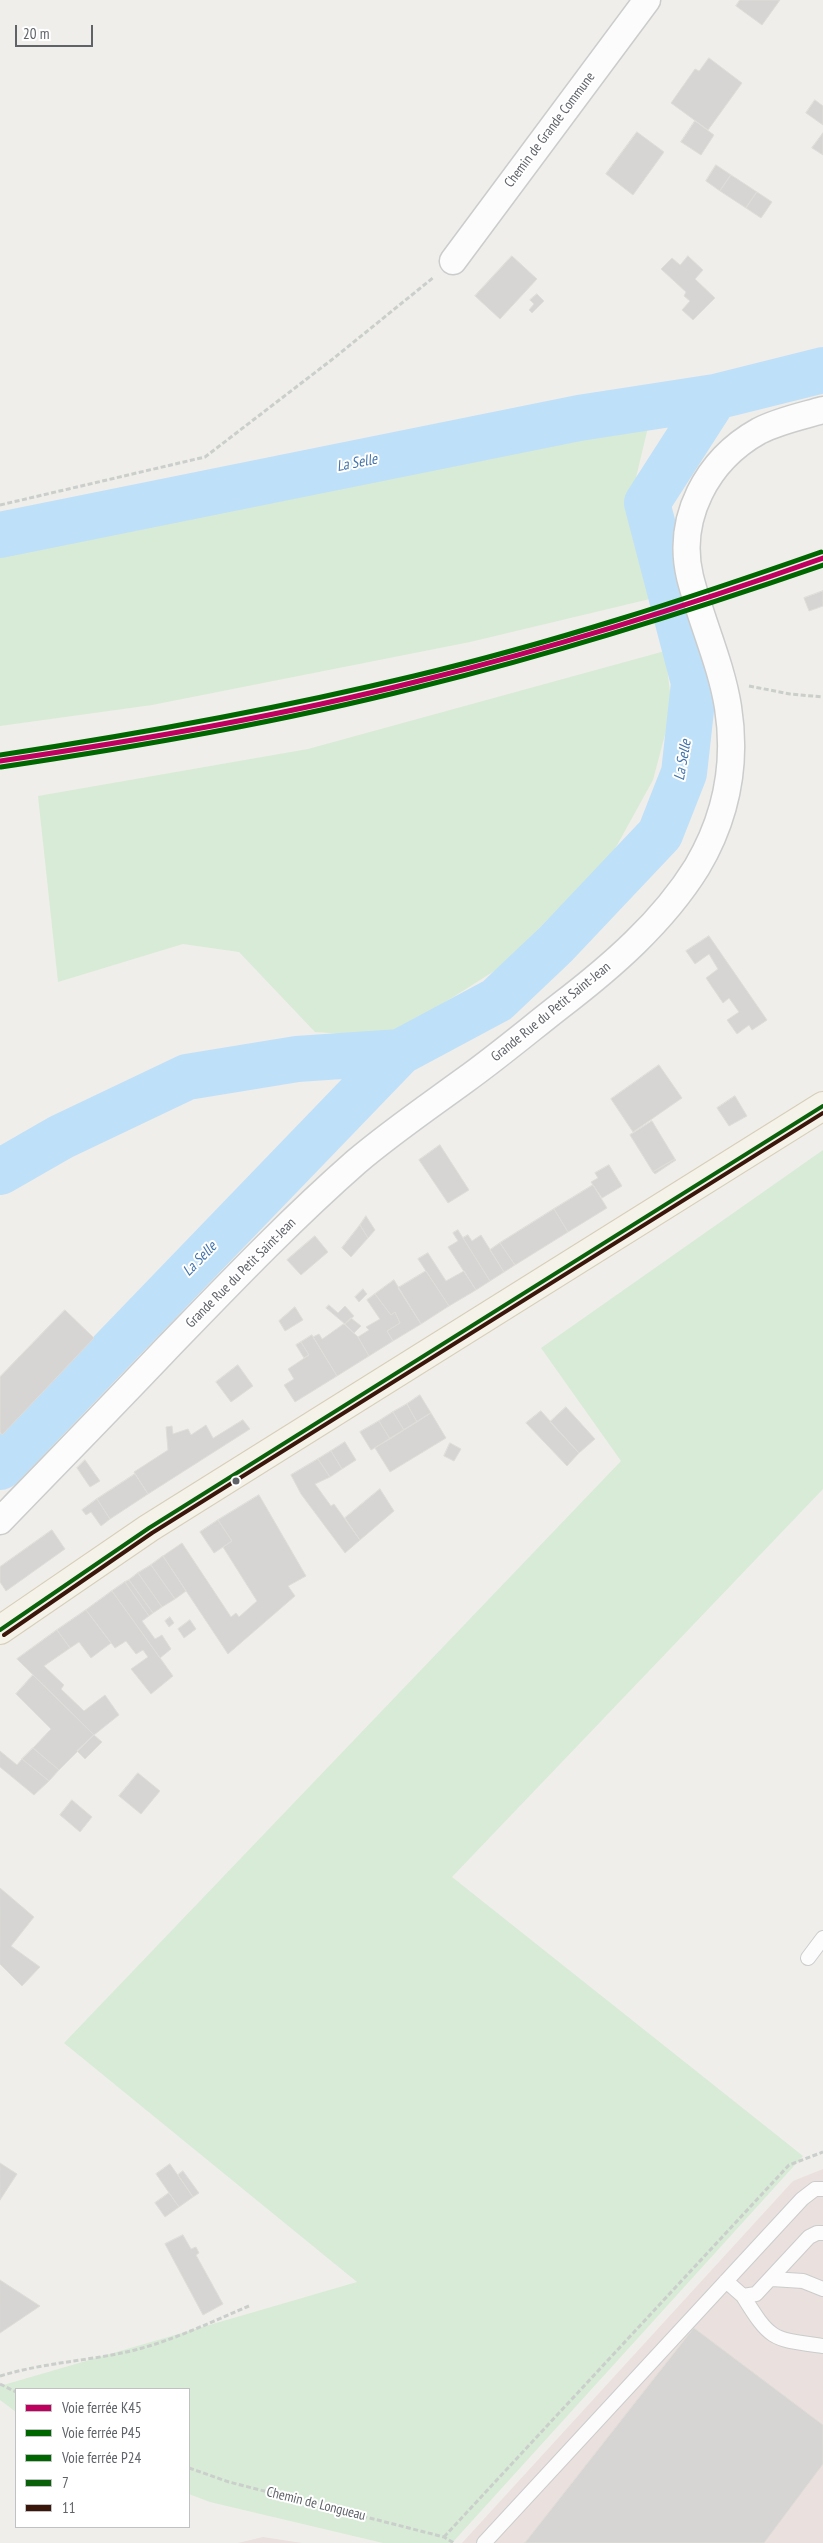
<!DOCTYPE html>
<meta charset="utf-8">
<style>
body{margin:0}
#map{position:relative;width:823px;height:2543px;overflow:hidden;background:#efeeea;font-family:"PT Sans Narrow",sans-serif}
canvas{display:block}
.legend{position:absolute;left:15px;top:2388px;width:175px;height:140px;box-sizing:border-box;background:#fff;border:1px solid #bfc1c3;margin:0;padding:6px 9px;list-style:none;font-size:15px;color:#5f6368}
.legend li{display:flex;align-items:center;gap:10px;height:25px}
.legend b{width:25px;border:1px solid #bfc1c3}
.scale{position:absolute;left:15px;top:25px;width:78px;height:22px;box-sizing:border-box;border:2px solid #5f6368;border-top:0;padding-left:6px;font-size:15px;line-height:18px;white-space:nowrap;color:#5f6368;-webkit-text-stroke:4px #fff;paint-order:stroke}
</style>
<div id="map">
<canvas width="823" height="2543"></canvas>
<ul class="legend">
<li><b style="height:6px;background:#bf005f"></b>Voie ferrée K45</li>
<li><b style="height:6px;background:#060"></b>Voie ferrée P45</li>
<li><b style="height:6px;background:#060"></b>Voie ferrée P24</li>
<li><b style="height:6px;background:#0b610b"></b>7</li>
<li><b style="height:6px;background:#3b170b"></b>11</li>
</ul>
<div class="scale">20 m</div>
</div>
<script>
const ctx = document.querySelector('canvas').getContext('2d');
ctx.lineJoin = 'round';
function fillPath(path, color) {
  ctx.fillStyle = color;
  ctx.fill(path, 'evenodd');
}
function strokePath(path, color, width, dash) {
  ctx.strokeStyle = color;
  ctx.lineWidth = width;
  ctx.lineCap = dash ? 'butt' : 'round';
  ctx.setLineDash(dash || []);
  ctx.stroke(path);
}
function write(font, color, halo, rows, align = 'center') {
  ctx.font = font + ' "PT Sans Narrow",sans-serif';
  ctx.lineWidth = 4;
  ctx.setLineDash([]);
  ctx.textBaseline = 'middle';
  ctx.strokeStyle = halo;
  ctx.fillStyle = color;
  for (const [text, x, y, turn = 0] of rows) {
    ctx.save();
    ctx.translate(x, y);
    ctx.rotate((+turn || 0) * Math.PI / 180);
    ctx.textAlign = isNaN(turn) ? turn : align;
    if (halo) ctx.strokeText(text, 0, 0);
    ctx.fillText(text, 0, 0);
    ctx.restore();
  }
}
fillPath(new Path2D(`
 M 823,2169 L 823,2543 L 462,2543 L 793,2181 Z
 M 263,2537 L 302,2543 L 238,2543 Z`), '#eae0de');
fillPath(new Path2D(`
 M 649,423 L 629,507 L 650,599 L 470,642 L 152,705 L 0,726 L 0,553 Z
 M 665,651 L 672,708 L 653,780 L 610,858 L 499,968 L 390,1037 L 315,1032 L 239,952 L 183,944 L 58,982 L 38,796 L 308,749 Z
 M 823,1150 L 823,1489 L 452,1877 L 803,2156 L 452,2543 L 383,2543 L 210,2502 L 189,2494 L 189,2389 L 16,2389 L 16,2412 L 0,2400 L 0,2386 L 357,2282 L 64,2043 L 621,1461 L 541,1348 Z`), '#d8ebd6');
strokePath(new Path2D(`
 M 0,535 L 579,418 L 715,397
 M 0,1172 L 61,1137 L 187,1077 L 297,1059 L 400,1052
 M 0,1467 L 400,1052 L 497,1000 L 556,944 L 660,834 L 684,773 L 694,683 L 647,503 L 715,397 L 823,370`), '#bfe0f9', 46);
const building = new Path2D(`
 M 740,0 L 780,0 L 762,25 L 736,6 Z
 M 709,58 L 742,83 L 708,130 L 671,103 L 695,69 L 699,71 Z
 M 815,100 L 823,106 L 823,125 L 806,113 Z
 M 695,121 L 714,135 L 701,155 L 681,142 Z
 M 637,132 L 664,152 L 633,195 L 606,174 Z
 M 823,133 L 823,155 L 812,148 Z
 M 716,165 L 731,175 L 720,191 L 706,181 Z
 M 731,175 L 757,192 L 746,208 L 720,191 Z
 M 757,192 L 772,202 L 761,218 L 746,208 Z
 M 512,256 L 537,279 L 500,319 L 475,296 Z
 M 688,256 L 703,270 L 695,279 L 715,298 L 693,320 L 682,310 L 690,301 L 684,296 L 686,292 L 661,269 L 672,258 L 680,265 Z
 M 537,294 L 544,301 L 532,313 L 529,310 L 534,304 L 530,300 Z
 M 823,591 L 823,606 L 809,611 L 804,598 Z
 M 709,936 L 767,1020 L 752,1030 L 749,1025 L 737,1034 L 727,1020 L 739,1012 L 729,998 L 723,1003 L 706,978 L 718,969 L 709,954 L 695,964 L 686,951 Z
 M 659,1065 L 682,1098 L 633,1132 L 611,1099 Z
 M 735,1096 L 747,1116 L 729,1126 L 717,1108 Z
 M 652,1121 L 675,1159 L 653,1172 L 630,1135 Z
 M 440,1145 L 469,1190 L 448,1203 L 419,1160 Z
 M 675,1159 L 676,1160 L 655,1174 L 653,1172 Z
 M 609,1165 L 622,1186 L 602,1198 L 591,1182 L 598,1178 L 595,1173 Z
 M 593,1185 L 607,1208 L 568,1232 L 554,1209 Z
 M 554,1209 L 568,1232 L 515,1265 L 500,1243 Z
 M 366,1216 L 375,1230 L 368,1238 L 360,1225 Z
 M 360,1225 L 368,1238 L 351,1257 L 342,1248 Z
 M 458,1230 L 490,1281 L 476,1290 L 448,1247 L 458,1241 L 453,1233 Z
 M 468,1235 L 472,1241 L 481,1235 L 504,1272 L 490,1281 L 463,1238 Z
 M 315,1236 L 328,1252 L 301,1275 L 287,1260 Z
 M 500,1243 L 515,1265 L 504,1272 L 490,1250 Z
 M 428,1253 L 446,1281 L 464,1271 L 476,1290 L 449,1306 L 418,1259 Z
 M 426,1271 L 449,1306 L 421,1324 L 398,1288 Z
 M 394,1280 L 421,1324 L 393,1341 L 387,1331 L 400,1323 L 395,1312 L 391,1315 L 375,1294 Z
 M 363,1289 L 367,1294 L 359,1302 L 355,1297 Z
 M 375,1294 L 391,1315 L 395,1312 L 400,1323 L 387,1331 L 393,1341 L 369,1356 L 358,1337 L 369,1330 L 366,1327 L 380,1319 L 367,1300 Z
 M 329,1305 L 338,1313 L 345,1306 L 354,1316 L 345,1324 L 326,1308 Z
 M 295,1307 L 303,1320 L 285,1331 L 279,1321 Z
 M 65,1310 L 94,1338 L 2,1435 L 0,1432 L 0,1377 Z
 M 351,1318 L 361,1326 L 354,1333 L 345,1324 Z
 M 344,1324 L 358,1337 L 369,1356 L 337,1376 L 313,1337 L 319,1334 L 322,1339 Z
 M 312,1335 L 337,1376 L 295,1402 L 284,1385 L 294,1379 L 288,1369 L 309,1355 L 301,1342 Z
 M 301,1342 L 309,1355 L 304,1358 L 296,1345 Z
 M 238,1365 L 253,1386 L 231,1402 L 216,1382 Z
 M 420,1395 L 431,1413 L 417,1422 L 407,1404 Z
 M 407,1404 L 417,1422 L 404,1430 L 393,1412 Z
 M 566,1407 L 595,1439 L 579,1453 L 550,1422 Z
 M 541,1411 L 579,1453 L 567,1466 L 526,1423 Z
 M 393,1412 L 404,1430 L 390,1439 L 379,1421 Z
 M 431,1413 L 446,1438 L 390,1472 L 375,1448 Z
 M 243,1420 L 250,1429 L 148,1494 L 134,1472 L 168,1450 L 166,1427 L 172,1426 L 173,1434 L 188,1429 L 191,1435 L 206,1425 L 213,1438 Z
 M 379,1421 L 390,1439 L 371,1450 L 360,1432 Z
 M 345,1442 L 356,1460 L 342,1469 L 331,1451 Z
 M 450,1443 L 461,1449 L 454,1461 L 444,1456 Z
 M 331,1451 L 342,1469 L 330,1477 L 318,1459 Z
 M 318,1459 L 330,1477 L 315,1484 L 331,1506 L 334,1504 L 360,1540 L 345,1553 L 301,1494 L 291,1475 Z
 M 85,1460 L 100,1481 L 90,1487 L 77,1468 Z
 M 135,1474 L 148,1494 L 110,1519 L 97,1499 Z
 M 380,1489 L 394,1511 L 360,1540 L 345,1518 Z
 M 259,1495 L 306,1576 L 288,1586 L 295,1596 L 228,1654 L 163,1556 L 182,1543 L 231,1617 L 236,1613 L 239,1617 L 257,1601 L 223,1547 L 232,1541 L 218,1520 Z
 M 97,1499 L 110,1519 L 101,1526 L 91,1512 L 86,1515 L 82,1510 Z
 M 218,1520 L 232,1541 L 214,1553 L 200,1532 Z
 M 52,1530 L 65,1549 L 6,1591 L 0,1582 L 0,1567 Z
 M 163,1556 L 186,1591 L 175,1599 L 151,1565 Z
 M 151,1565 L 175,1599 L 162,1607 L 138,1573 Z
 M 138,1573 L 162,1607 L 153,1613 L 129,1580 Z
 M 129,1580 L 153,1613 L 149,1616 L 125,1582 Z
 M 125,1582 L 149,1616 L 142,1621 L 155,1639 L 162,1635 L 171,1649 L 160,1658 L 112,1591 Z
 M 112,1591 L 173,1676 L 151,1694 L 131,1669 L 148,1657 L 143,1650 L 136,1654 L 126,1641 L 115,1648 L 86,1610 Z
 M 86,1610 L 111,1643 L 91,1658 L 79,1642 L 70,1648 L 57,1630 Z
 M 170,1617 L 174,1623 L 169,1627 L 165,1621 Z
 M 190,1620 L 196,1629 L 184,1638 L 178,1629 Z
 M 57,1630 L 70,1648 L 44,1666 L 64,1685 L 61,1689 L 84,1711 L 105,1695 L 119,1715 L 94,1735 L 17,1659 Z
 M 33,1675 L 94,1735 L 59,1770 L 33,1748 L 51,1729 L 16,1694 Z
 M 94,1735 L 102,1742 L 85,1759 L 77,1751 Z
 M 33,1748 L 59,1770 L 49,1781 L 22,1759 Z
 M 0,1751 L 17,1765 L 22,1759 L 49,1781 L 34,1795 L 0,1767 Z
 M 138,1773 L 160,1791 L 141,1814 L 119,1796 Z
 M 72,1800 L 92,1817 L 80,1832 L 60,1815 Z
 M 0,1888 L 34,1917 L 11,1946 L 40,1967 L 22,1986 L 0,1964 Z
 M 0,2163 L 17,2174 L 0,2200 Z
 M 170,2164 L 193,2197 L 179,2207 L 156,2174 Z
 M 183,2171 L 199,2193 L 193,2197 L 178,2175 Z
 M 169,2193 L 179,2207 L 165,2217 L 155,2203 Z
 M 183,2235 L 191,2249 L 196,2247 L 199,2253 L 196,2255 L 223,2304 L 203,2315 L 165,2244 Z
 M 0,2280 L 40,2306 L 0,2333 Z
 M 694,2328 L 823,2425 L 823,2464 L 764,2543 L 525,2543 Z`);
fillPath(building, '#d6d5d3');
strokePath(building, '#deddd9', 1);
const lane = new Path2D(`
 M 808,1958 L 823,1938
 M 772,2279 L 803,2281 L 823,2289
 M 726,2281 L 743,2296 L 756,2294 L 809,2237 L 817,2233 L 823,2233
 M 743,2296 C 771,2341 772,2339 823,2346
 M 484,2543 L 802,2199 L 815,2189 L 823,2189`);
const street = new Path2D(`
 M 453,261 L 647,0
 M 0,1521 C 56,1463 112,1406 168,1347 C 229,1284 290,1220 356,1162 C 390,1133 428,1107 465,1080 C 497,1057 528,1031 560,1006 C 611,967 663,922 697,867 C 726,818 737,764 728,707 C 721,663 701,621 690,577 C 676,518 707,460 759,431 C 778,421 802,416 823,410`);
const primary = new Path2D(`
 M 0,1630 L 149,1528 L 823,1106`);
strokePath(lane, '#cbcccc', 16);
strokePath(street, '#cbcccc', 29);
strokePath(primary, '#d7ceb8', 30);
strokePath(new Path2D(`
 M 0,505 L 205,457 L 334,358 L 434,277
 M 749,686 L 790,694 L 823,697
 M 0,2376 C 46,2362 90,2361 135,2350 C 174,2340 211,2322 249,2306
 M 0,2384 L 16,2392
 M 189,2468 L 229,2482 L 444,2537 L 454,2543
 M 444,2537 L 789,2165 L 823,2152`), '#cacfcc', 3, [5, 2.5]);
strokePath(lane, '#fdfcfc', 14);
strokePath(street, '#fdfcfc', 26);
strokePath(primary, '#f4f2e9', 28);
strokePath(new Path2D(`
 M 0,1630 L 149,1528 L 823,1106`), '#0b610b', 4);
strokePath(new Path2D(`
 M 4,1635 L 152,1533 L 823,1113`), '#3b170b', 4);
strokePath(new Path2D(`
 M 0,761 C 141,740 281,716 419,681 C 556,647 690,605 823,558`), '#bf005f', 5);
strokePath(new Path2D(`
 M 1,767 C 141,746 281,722 419,687 C 556,653 690,611 823,565`), '#060', 5);
strokePath(new Path2D(`
 M 0,755 C 139,734 277,709 414,676 C 552,643 687,599 821,552`), '#060', 5);
for (const [x, y, r, color] of [
 [236,1481,4.5,"#5f6368"]
]) {
  const dot = new Path2D();
  dot.arc(x, y, r, 0, 2 * Math.PI);
  ctx.fillStyle = color;
  ctx.fill(dot);
  strokePath(dot, '#fff', 2);
}
write('14px', '#5f6368', '#fff', [
 ["Chemin de Grande Commune",550,130,-53],
 ["Grande Rue du Petit Saint-Jean",551,1012,-39],
 ["Grande Rue du Petit Saint-Jean",241,1273,-45],
 ["Chemin de Longueau",316,2504,14]
]);
write('italic 15px', '#4174aa', '#fff', [
 ["La Selle",357,463,-11],
 ["La Selle",683,760,-80],
 ["La Selle",200,1259,-46]
]);
</script>
